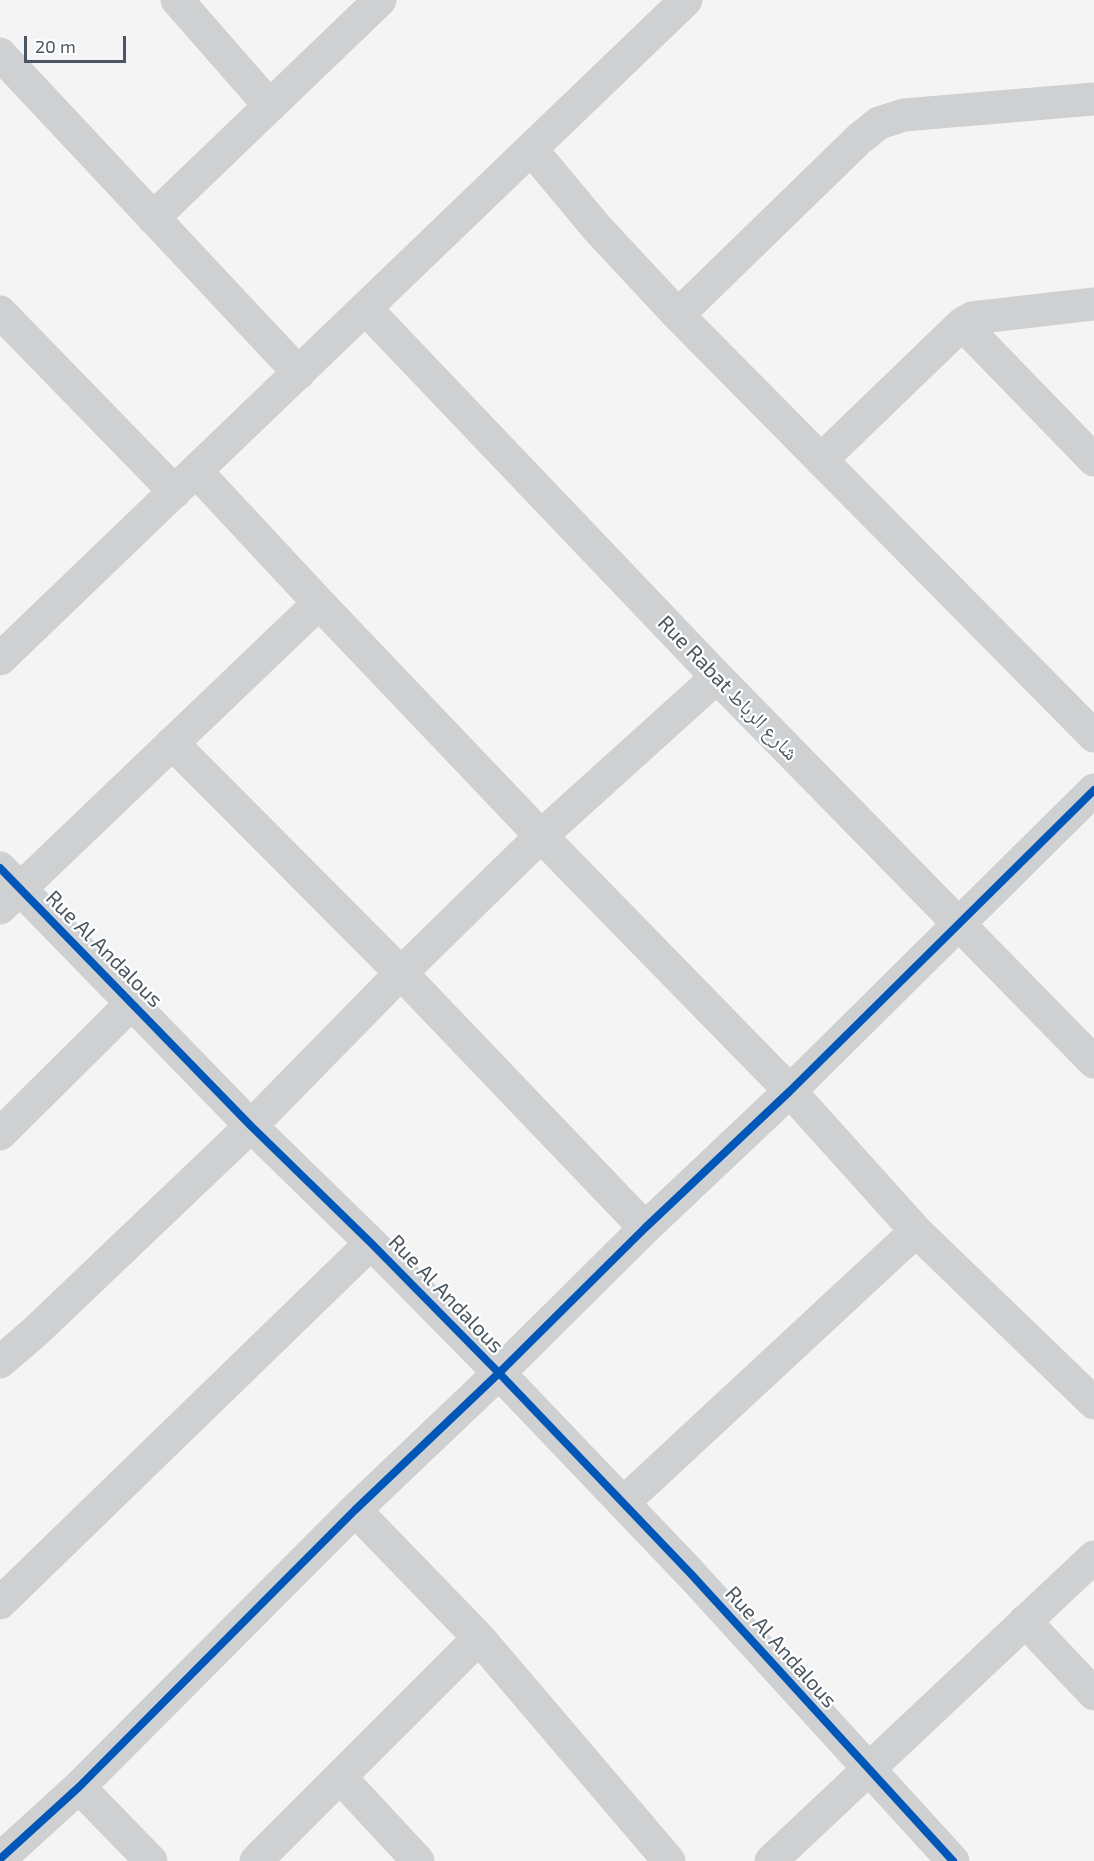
<!DOCTYPE html>
<meta charset="utf-8">
<style>
body{margin:0}
#map{position:relative;width:1094px;height:1861px;overflow:hidden;background:#f4f4f4;font-family:"Exo 2",sans-serif}
canvas{display:block}
.scale{position:absolute;left:24px;top:36px;width:102px;height:27px;box-sizing:border-box;border:3px solid #4a5661;border-top:0;padding-left:8px;font-size:18px;line-height:21px;white-space:nowrap;color:#4a5661;-webkit-text-stroke:4px #fff;paint-order:stroke}
</style>
<div id="map">
<canvas width="1094" height="1861"></canvas>
<div class="scale">20 m</div>
</div>
<script>
const ctx = document.querySelector('canvas').getContext('2d');
ctx.lineJoin = 'round';
function strokePath(path, color, width, dash) {
  ctx.strokeStyle = color;
  ctx.lineWidth = width;
  ctx.lineCap = dash ? 'butt' : 'round';
  ctx.setLineDash(dash || []);
  ctx.stroke(path);
}
function write(font, color, halo, rows, align = 'center') {
  ctx.font = font + ' "Exo 2","Noto Naskh Arabic",sans-serif';
  ctx.lineWidth = 4.5;
  ctx.setLineDash([]);
  ctx.textBaseline = 'middle';
  ctx.strokeStyle = halo;
  ctx.fillStyle = color;
  for (const [text, x, y, turn = 0] of rows) {
    ctx.save();
    ctx.translate(x, y);
    ctx.rotate((+turn || 0) * Math.PI / 180);
    ctx.textAlign = isNaN(turn) ? turn : align;
    if (halo) ctx.strokeText(text, 0, 0);
    ctx.fillText(text, 0, 0);
    ctx.restore();
  }
}
strokePath(new Path2D(`
 M 177,0 L 269,105
 M 0,54 L 299,373
 M 532,150 L 597,228 L 678,315 L 1094,736
 M 153,218 L 380,0
 M 366,309 L 717,677 L 1094,1062
 M 0,312 L 175,492
 M 678,315 L 859,139 L 879,123 L 904,115 L 1094,99
 M 962,324 L 1094,460
 M 821,460 L 962,324 L 972,318 L 1094,304
 M 196,471 L 319,603 L 541,836 L 790,1091 L 916,1231 L 1094,1403
 M 0,659 L 686,0
 M 172,743 L 401,973 L 645,1228
 M 0,868 L 251,1126 L 371,1243 L 499,1373 L 691,1574 L 953,1861
 M 0,908 L 319,603
 M 0,1134 L 132,1003
 M 0,1362 L 36,1331 L 251,1126 L 401,973 L 541,836 L 717,677
 M 623,1503 L 916,1231
 M 355,1510 L 479,1638 L 669,1861
 M 0,1603 L 371,1243
 M 1025,1621 L 1094,1694
 M 340,1777 L 418,1861
 M 79,1787 L 151,1861
 M 0,1859 L 79,1787 L 355,1510 L 499,1373 L 645,1228 L 790,1091 L 1094,790
 M 256,1861 L 479,1638
 M 771,1861 L 1094,1557`), '#ced0d2', 33);
strokePath(new Path2D(`
 M 0,868 L 251,1126 L 371,1243 L 499,1373 L 691,1574 L 953,1861
 M 0,1859 L 79,1787 L 355,1510 L 499,1373 L 645,1228 L 790,1091 L 1094,790`), '#0057b8', 8);
write('21px', '#4a5661', '#fff', [
 ["Rue Rabat شارع الرباط",728,688,46],
 ["Rue Al Andalous",104,949,45],
 ["Rue Al Andalous",446,1294,46],
 ["Rue Al Andalous",781,1647,48]
]);
</script>
